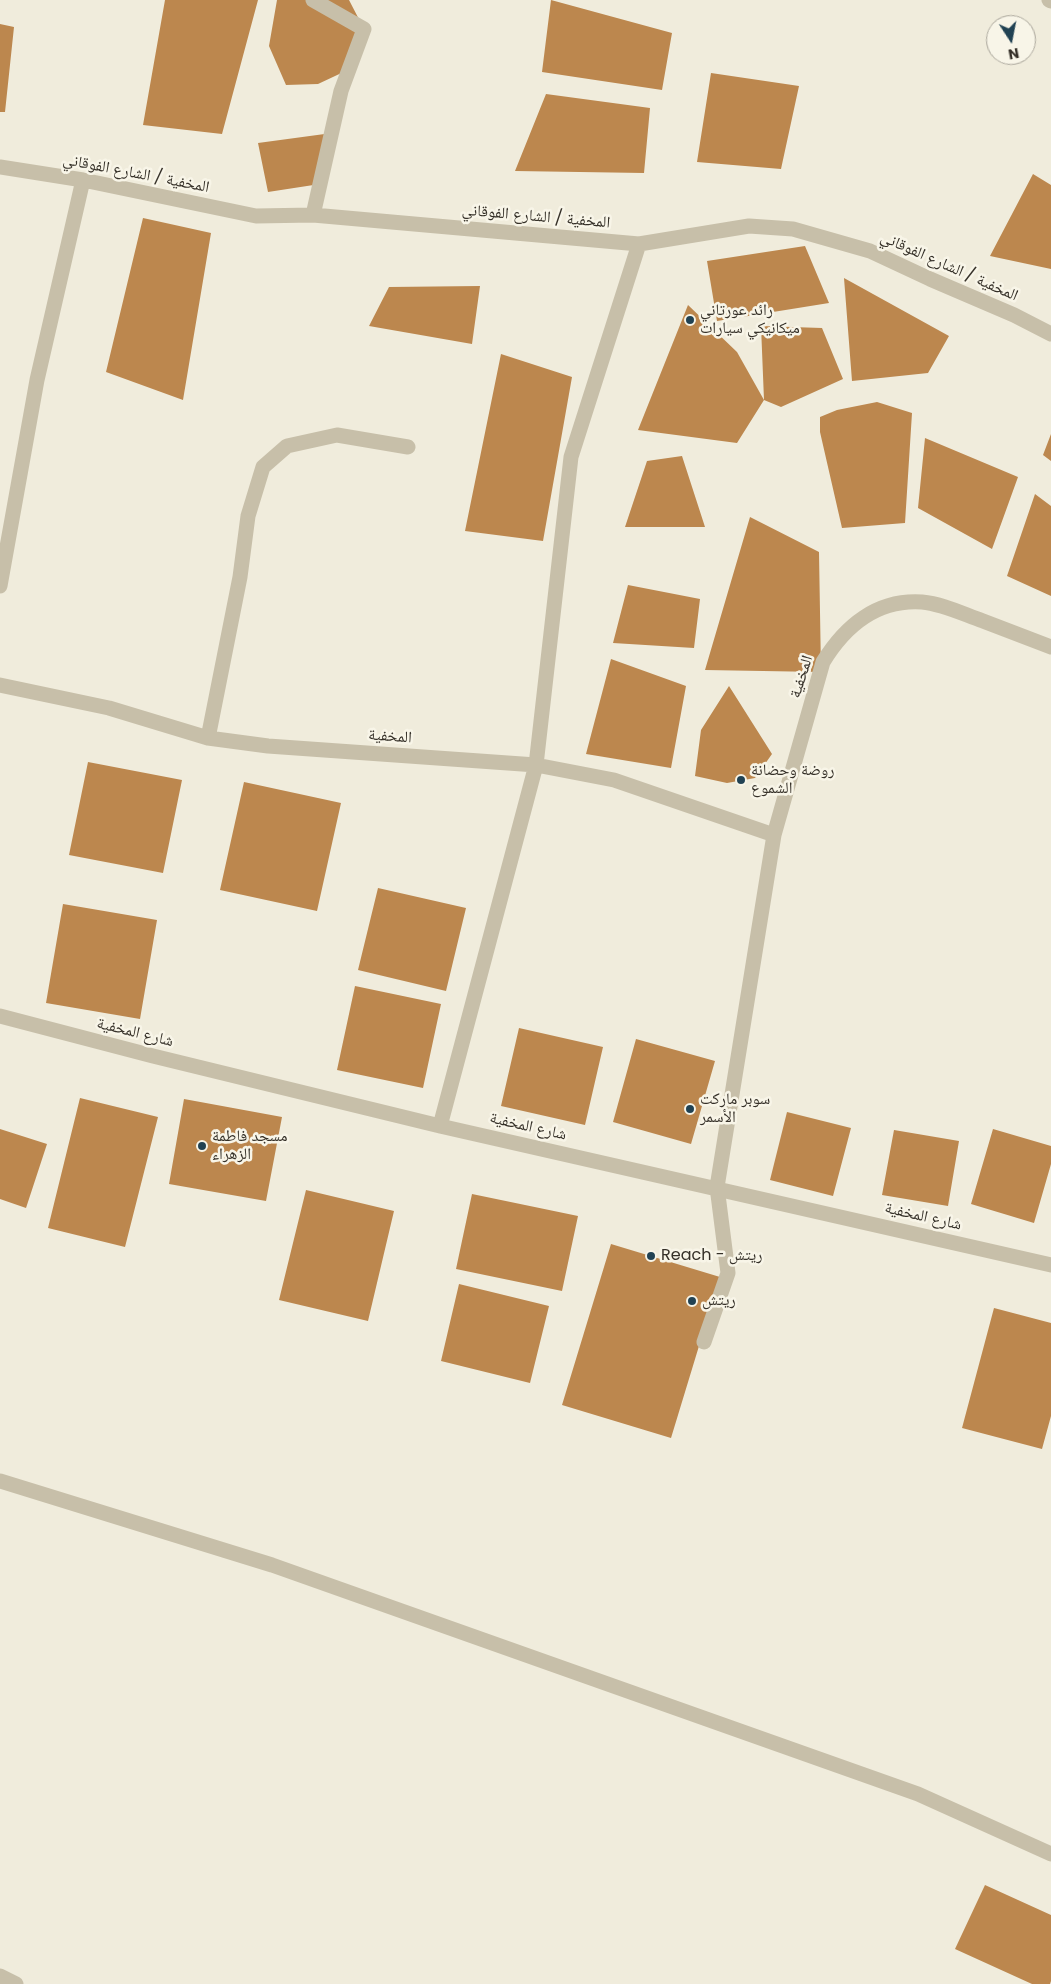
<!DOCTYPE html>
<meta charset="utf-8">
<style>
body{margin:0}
#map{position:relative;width:1051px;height:1984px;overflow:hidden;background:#f0ecdc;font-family:Poppins,sans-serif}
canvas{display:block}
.north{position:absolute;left:986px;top:15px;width:50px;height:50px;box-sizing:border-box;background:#f8f5e8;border:1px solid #aaa69b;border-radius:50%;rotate:169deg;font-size:14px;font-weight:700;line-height:20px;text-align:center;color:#353028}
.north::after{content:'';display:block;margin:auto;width:18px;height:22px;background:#214253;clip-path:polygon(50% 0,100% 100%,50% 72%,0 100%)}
</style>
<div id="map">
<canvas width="1051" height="1984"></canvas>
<div class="north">N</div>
</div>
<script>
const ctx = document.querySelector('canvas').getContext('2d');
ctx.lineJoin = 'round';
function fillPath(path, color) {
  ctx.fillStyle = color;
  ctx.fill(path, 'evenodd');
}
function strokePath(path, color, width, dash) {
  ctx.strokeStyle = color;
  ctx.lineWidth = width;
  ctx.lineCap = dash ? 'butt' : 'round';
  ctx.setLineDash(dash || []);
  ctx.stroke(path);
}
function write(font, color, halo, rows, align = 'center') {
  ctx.font = font + ' Poppins,"Noto Naskh Arabic",sans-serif';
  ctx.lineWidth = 5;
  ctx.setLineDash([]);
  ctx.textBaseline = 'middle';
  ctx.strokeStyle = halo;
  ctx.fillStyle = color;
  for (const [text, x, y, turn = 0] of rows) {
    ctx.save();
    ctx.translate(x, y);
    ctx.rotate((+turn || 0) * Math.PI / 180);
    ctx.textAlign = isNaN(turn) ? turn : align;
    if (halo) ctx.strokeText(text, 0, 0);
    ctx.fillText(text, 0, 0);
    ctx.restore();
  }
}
fillPath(new Path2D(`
 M 165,0 L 258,0 L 222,134 L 143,125 Z
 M 277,0 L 349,0 L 364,29 L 350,69 L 318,84 L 286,85 L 269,46 Z
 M 551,0 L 672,33 L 662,90 L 542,72 Z
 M 0,24 L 14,27 L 5,112 L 0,112 Z
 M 711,73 L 799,86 L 781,169 L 697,162 Z
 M 546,94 L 650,108 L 644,173 L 515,171 Z
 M 332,133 L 320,184 L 268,192 L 258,143 Z
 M 1033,174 L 1051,185 L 1051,269 L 990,256 Z
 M 143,218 L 211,233 L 183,400 L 106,372 Z
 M 805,246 L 829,303 L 717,321 L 707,261 Z
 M 844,278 L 949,336 L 928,373 L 852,381 Z
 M 480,286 L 472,344 L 369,326 L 389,287 Z
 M 688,305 L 737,352 L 764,400 L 737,443 L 638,430 Z
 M 761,326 L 822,328 L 843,379 L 781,407 L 764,400 Z
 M 501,354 L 572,377 L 543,541 L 465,531 Z
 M 877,402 L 912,413 L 905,523 L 842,528 L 820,432 L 820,417 L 837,410 Z
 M 1051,434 L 1051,461 L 1043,455 Z
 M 925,438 L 1018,477 L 992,549 L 918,508 Z
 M 682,456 L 705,527 L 625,527 L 647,461 Z
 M 1035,494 L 1051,506 L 1051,596 L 1007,576 Z
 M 750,517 L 819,552 L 821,672 L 705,670 Z
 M 628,585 L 700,599 L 694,648 L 613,643 Z
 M 611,659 L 686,686 L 671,768 L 586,754 Z
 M 729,686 L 772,754 L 755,778 L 727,783 L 695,776 L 701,730 Z
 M 88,762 L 182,780 L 163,873 L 69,855 Z
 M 244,782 L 341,803 L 317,911 L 220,890 Z
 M 378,888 L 466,908 L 446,991 L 358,970 Z
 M 63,904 L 157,920 L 140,1019 L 46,1003 Z
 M 355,986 L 441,1004 L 423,1088 L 337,1070 Z
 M 519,1028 L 603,1047 L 585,1125 L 501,1106 Z
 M 636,1039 L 715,1061 L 691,1144 L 613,1122 Z
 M 80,1098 L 158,1117 L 125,1247 L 48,1228 Z
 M 184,1099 L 282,1117 L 266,1201 L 169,1184 Z
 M 787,1112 L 851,1128 L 833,1196 L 770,1180 Z
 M 0,1129 L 47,1144 L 26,1208 L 0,1199 Z
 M 993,1129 L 1051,1146 L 1051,1164 L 1034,1223 L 971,1204 Z
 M 894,1130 L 959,1141 L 948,1206 L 882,1195 Z
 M 306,1190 L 394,1211 L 368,1321 L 279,1300 Z
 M 472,1194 L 578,1216 L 562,1291 L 456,1269 Z
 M 611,1244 L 720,1277 L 671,1438 L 562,1405 Z
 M 459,1284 L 549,1306 L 530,1383 L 441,1361 Z
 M 994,1308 L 1051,1323 L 1051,1416 L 1042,1449 L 962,1428 Z
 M 985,1885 L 1051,1915 L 1051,1981 L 1050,1984 L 1032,1984 L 955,1949 Z`), '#bc874e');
strokePath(new Path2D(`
 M 313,0 L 364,29 L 341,91 L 313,215
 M 1049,0 L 1051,1
 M 0,167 L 83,180 L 256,216 L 313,215 L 639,244 L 749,226 L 793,229 L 870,251 L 930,279 L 1014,315 L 1051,334
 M 0,586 L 37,380 L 83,180
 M 0,685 L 109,708 L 208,738 L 268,746 L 536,765 L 614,780 L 774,835
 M 208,738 L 240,577 L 248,516 L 263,467 L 287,446 L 337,435 L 408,447
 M 0,1016 L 153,1056 L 440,1126 L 1051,1265
 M 440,1126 L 536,765 L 571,457 L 639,244
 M 704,1342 L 728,1273 L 717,1187 L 774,835 L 823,662 C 845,626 877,599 922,602 C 943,604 963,614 983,621 C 1006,630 1028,638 1051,647
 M 0,1481 L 272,1565 L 918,1794 L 1051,1854
 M 0,1976 L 16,1984`), '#c7bfa9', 15);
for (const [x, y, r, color] of [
 [690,320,5,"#214253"],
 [741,780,5,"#214253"],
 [690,1109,5,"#214253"],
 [202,1146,5,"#214253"],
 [651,1256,5,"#214253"],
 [692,1301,5,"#214253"]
]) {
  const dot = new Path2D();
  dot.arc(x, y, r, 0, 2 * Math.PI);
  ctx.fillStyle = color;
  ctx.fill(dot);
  strokePath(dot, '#f8f5e8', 2);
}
write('16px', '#353028', '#f8f5e8', [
 ["المخفية / الشارع الفوقاني",136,174,11],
 ["المخفية / الشارع الفوقاني",536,217,5],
 ["المخفية / الشارع الفوقاني",949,267,24],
 ["المخفية",802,677,-72],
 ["المخفية",390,737,4],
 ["شارع المخفية",135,1033,14],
 ["شارع المخفية",528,1127,13],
 ["شارع المخفية",923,1217,13]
]);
write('16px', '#353028', '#f8f5e8', [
 ["رائد عورتاني",700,311],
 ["ميكانيكي سيارات",700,329],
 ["روضة وحضانة",751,771],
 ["الشموع",751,789],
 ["سوبر ماركت",700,1100],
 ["الأسمر",700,1118],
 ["مسجد فاطمة",212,1137],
 ["الزهراء",212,1155],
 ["Reach - ريتش",661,1256],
 ["ريتش",702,1301]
], 'left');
</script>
